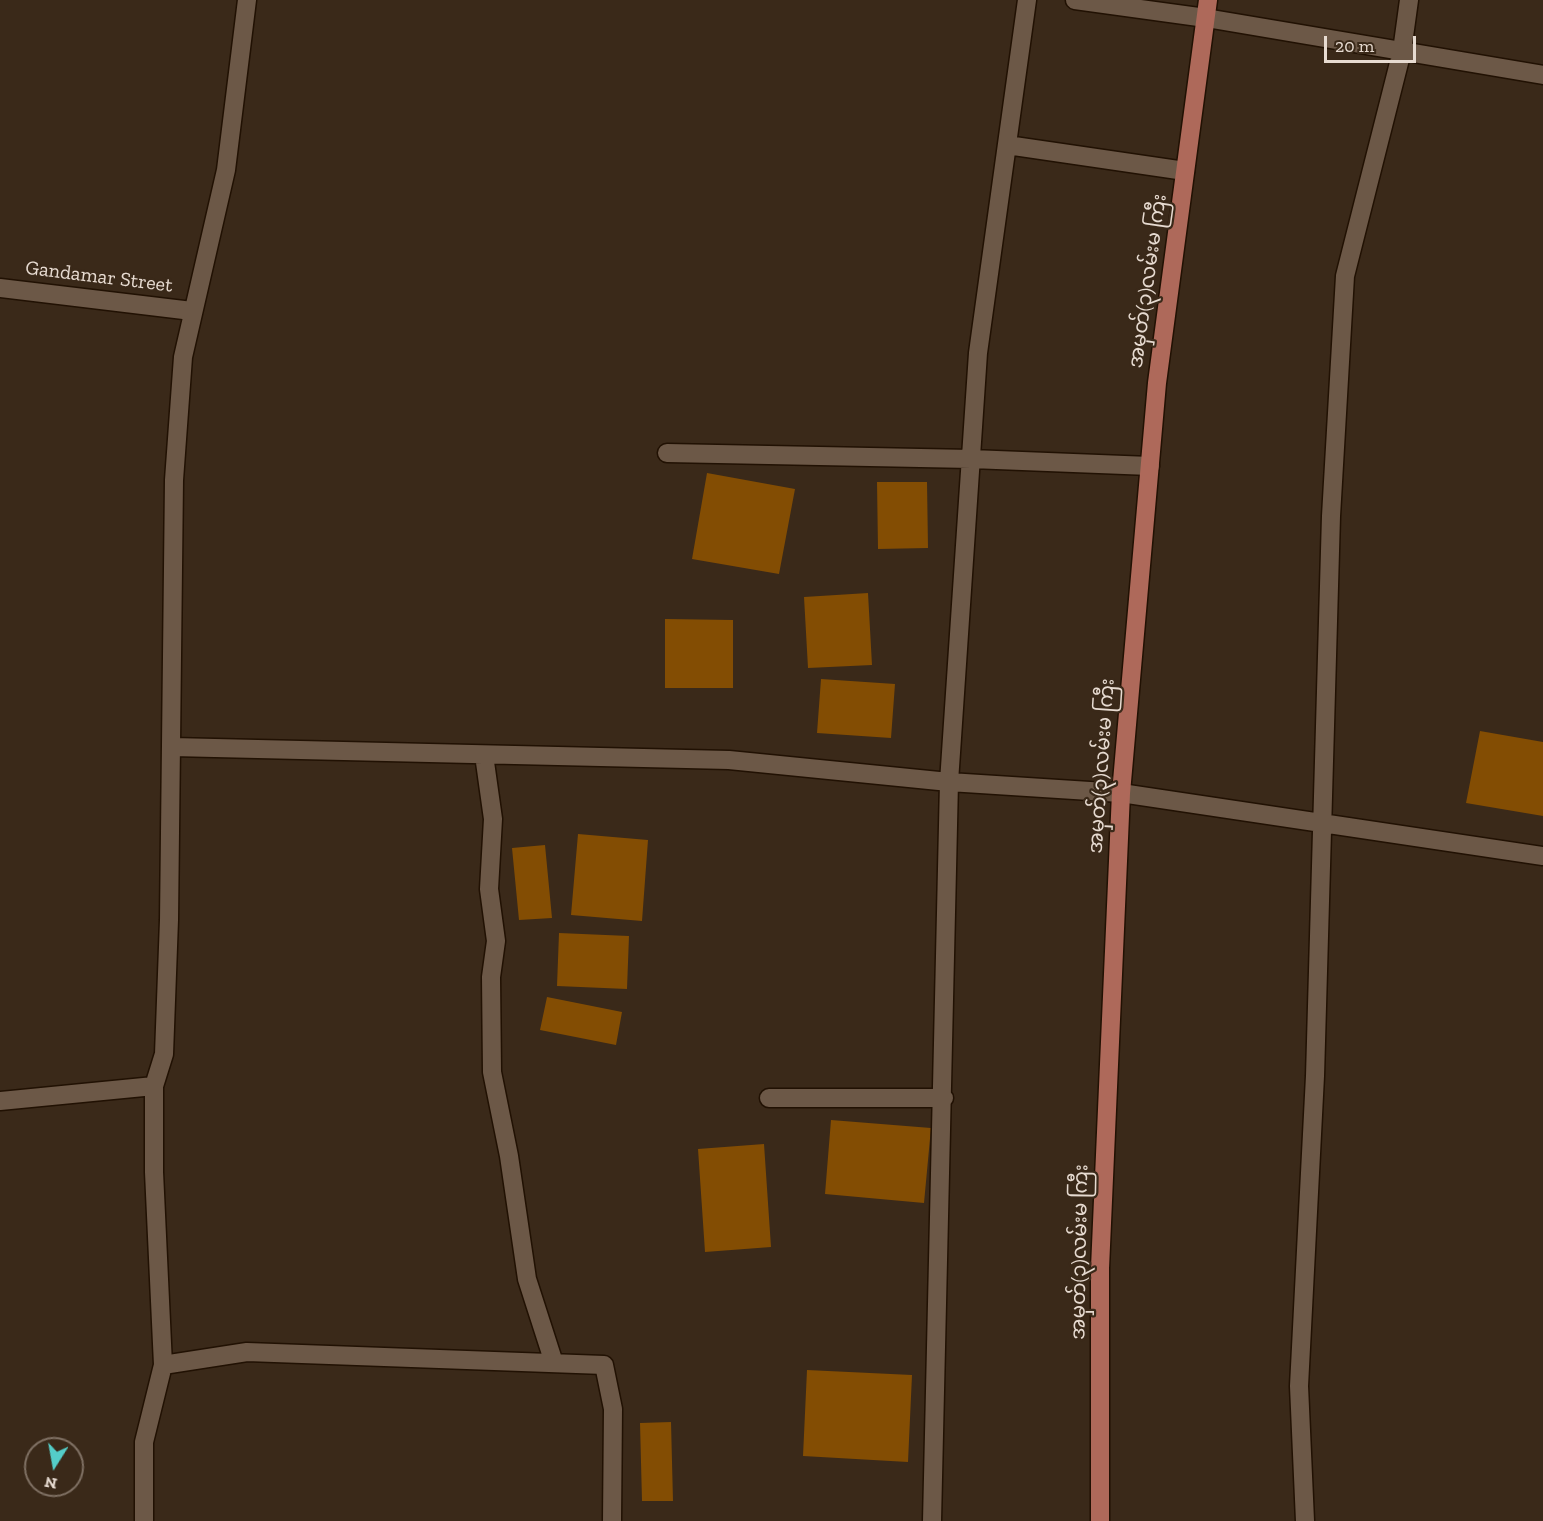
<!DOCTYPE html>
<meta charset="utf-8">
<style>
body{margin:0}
#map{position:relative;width:1543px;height:1521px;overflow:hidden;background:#3a2919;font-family:"Zilla Slab",serif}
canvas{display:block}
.north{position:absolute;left:24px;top:1437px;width:60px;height:60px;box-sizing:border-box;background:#3a2919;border:2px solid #7f7063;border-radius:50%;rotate:191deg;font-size:16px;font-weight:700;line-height:24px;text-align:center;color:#e7dbd1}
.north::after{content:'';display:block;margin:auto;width:21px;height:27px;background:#54cdc8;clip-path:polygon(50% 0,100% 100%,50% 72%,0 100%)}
.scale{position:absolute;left:1324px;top:36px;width:92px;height:27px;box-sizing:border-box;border:3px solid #e7dbd1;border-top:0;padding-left:8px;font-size:18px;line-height:21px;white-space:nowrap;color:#e7dbd1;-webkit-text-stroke:4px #3a2919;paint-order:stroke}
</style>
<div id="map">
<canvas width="1543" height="1521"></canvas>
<div class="north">N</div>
<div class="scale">20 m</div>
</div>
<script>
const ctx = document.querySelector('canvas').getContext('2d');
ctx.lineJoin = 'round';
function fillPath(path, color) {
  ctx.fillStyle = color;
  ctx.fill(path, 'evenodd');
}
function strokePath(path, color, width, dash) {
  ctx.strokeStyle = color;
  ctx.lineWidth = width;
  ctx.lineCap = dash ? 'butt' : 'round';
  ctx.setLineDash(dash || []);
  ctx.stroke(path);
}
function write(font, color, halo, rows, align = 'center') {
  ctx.font = font + ' "Zilla Slab","Noto Sans Myanmar",serif';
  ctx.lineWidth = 4.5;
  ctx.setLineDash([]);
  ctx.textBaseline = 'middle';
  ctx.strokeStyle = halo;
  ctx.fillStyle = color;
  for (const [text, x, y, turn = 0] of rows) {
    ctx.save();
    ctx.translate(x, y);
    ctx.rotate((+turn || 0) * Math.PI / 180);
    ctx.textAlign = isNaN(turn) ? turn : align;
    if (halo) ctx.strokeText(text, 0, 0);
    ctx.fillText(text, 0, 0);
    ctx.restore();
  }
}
fillPath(new Path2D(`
 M 707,473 L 795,489 L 779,574 L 692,559 Z
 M 877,482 L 927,482 L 928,548 L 878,549 Z
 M 868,593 L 872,665 L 808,668 L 804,597 Z
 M 665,619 L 733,620 L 733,688 L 665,688 Z
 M 821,679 L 895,684 L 891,738 L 817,733 Z
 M 1480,731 L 1543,742 L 1543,816 L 1466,803 Z
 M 578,834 L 648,840 L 642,921 L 571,915 Z
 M 545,845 L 552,918 L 519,920 L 512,848 Z
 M 559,933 L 629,936 L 627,989 L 557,986 Z
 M 547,997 L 622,1012 L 616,1045 L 540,1030 Z
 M 831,1120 L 931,1128 L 924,1203 L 825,1194 Z
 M 764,1144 L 771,1247 L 705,1252 L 698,1149 Z
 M 807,1370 L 912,1375 L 908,1462 L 803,1456 Z
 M 671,1422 L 673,1501 L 642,1501 L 640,1423 Z`), '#834d03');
const minor = new Path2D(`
 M 1075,0 L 1206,18 L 1543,75
 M 1007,145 L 1185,171
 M 0,288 L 192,311
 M 667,453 L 971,459 L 1150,466
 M 172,747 L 729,760 L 949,782 L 1121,793 L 1543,856
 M 484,755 L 493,819 L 489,889 L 496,941 L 491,977 L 492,1072 L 509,1156 L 527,1279 L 554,1363
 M 769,1098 L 944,1098
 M 0,1101 L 154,1086
 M 163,1365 L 247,1352 L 604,1365 L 613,1409 L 612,1521
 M 144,1521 L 144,1442 L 163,1365 L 154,1172 L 154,1086 L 164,1054 L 169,920 L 174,480 L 183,357 L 226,170 L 247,0
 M 932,1521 L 949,782 L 978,353 L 1027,0
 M 1305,1521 L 1299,1386 L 1315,1076 L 1331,516 L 1345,276 L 1402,51 L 1409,0`);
const major = new Path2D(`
 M 1100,1521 L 1100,1268 L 1121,793 L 1157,383 L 1208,0`);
strokePath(minor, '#211103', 21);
strokePath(major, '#211103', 21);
strokePath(minor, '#6c5847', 18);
strokePath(major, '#ae695a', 18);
write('20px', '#e7dbd1', '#3a2919', [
 ["Gandamar Street",99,277,7],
 ["အမှတ်(၃)လမ်းမ ကြီး",1148,281,-82],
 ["အမှတ်(၃)လမ်းမ ကြီး",1102,766,-86],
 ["အမှတ်(၃)လမ်းမ ကြီး",1080,1252,-89]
]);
</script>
